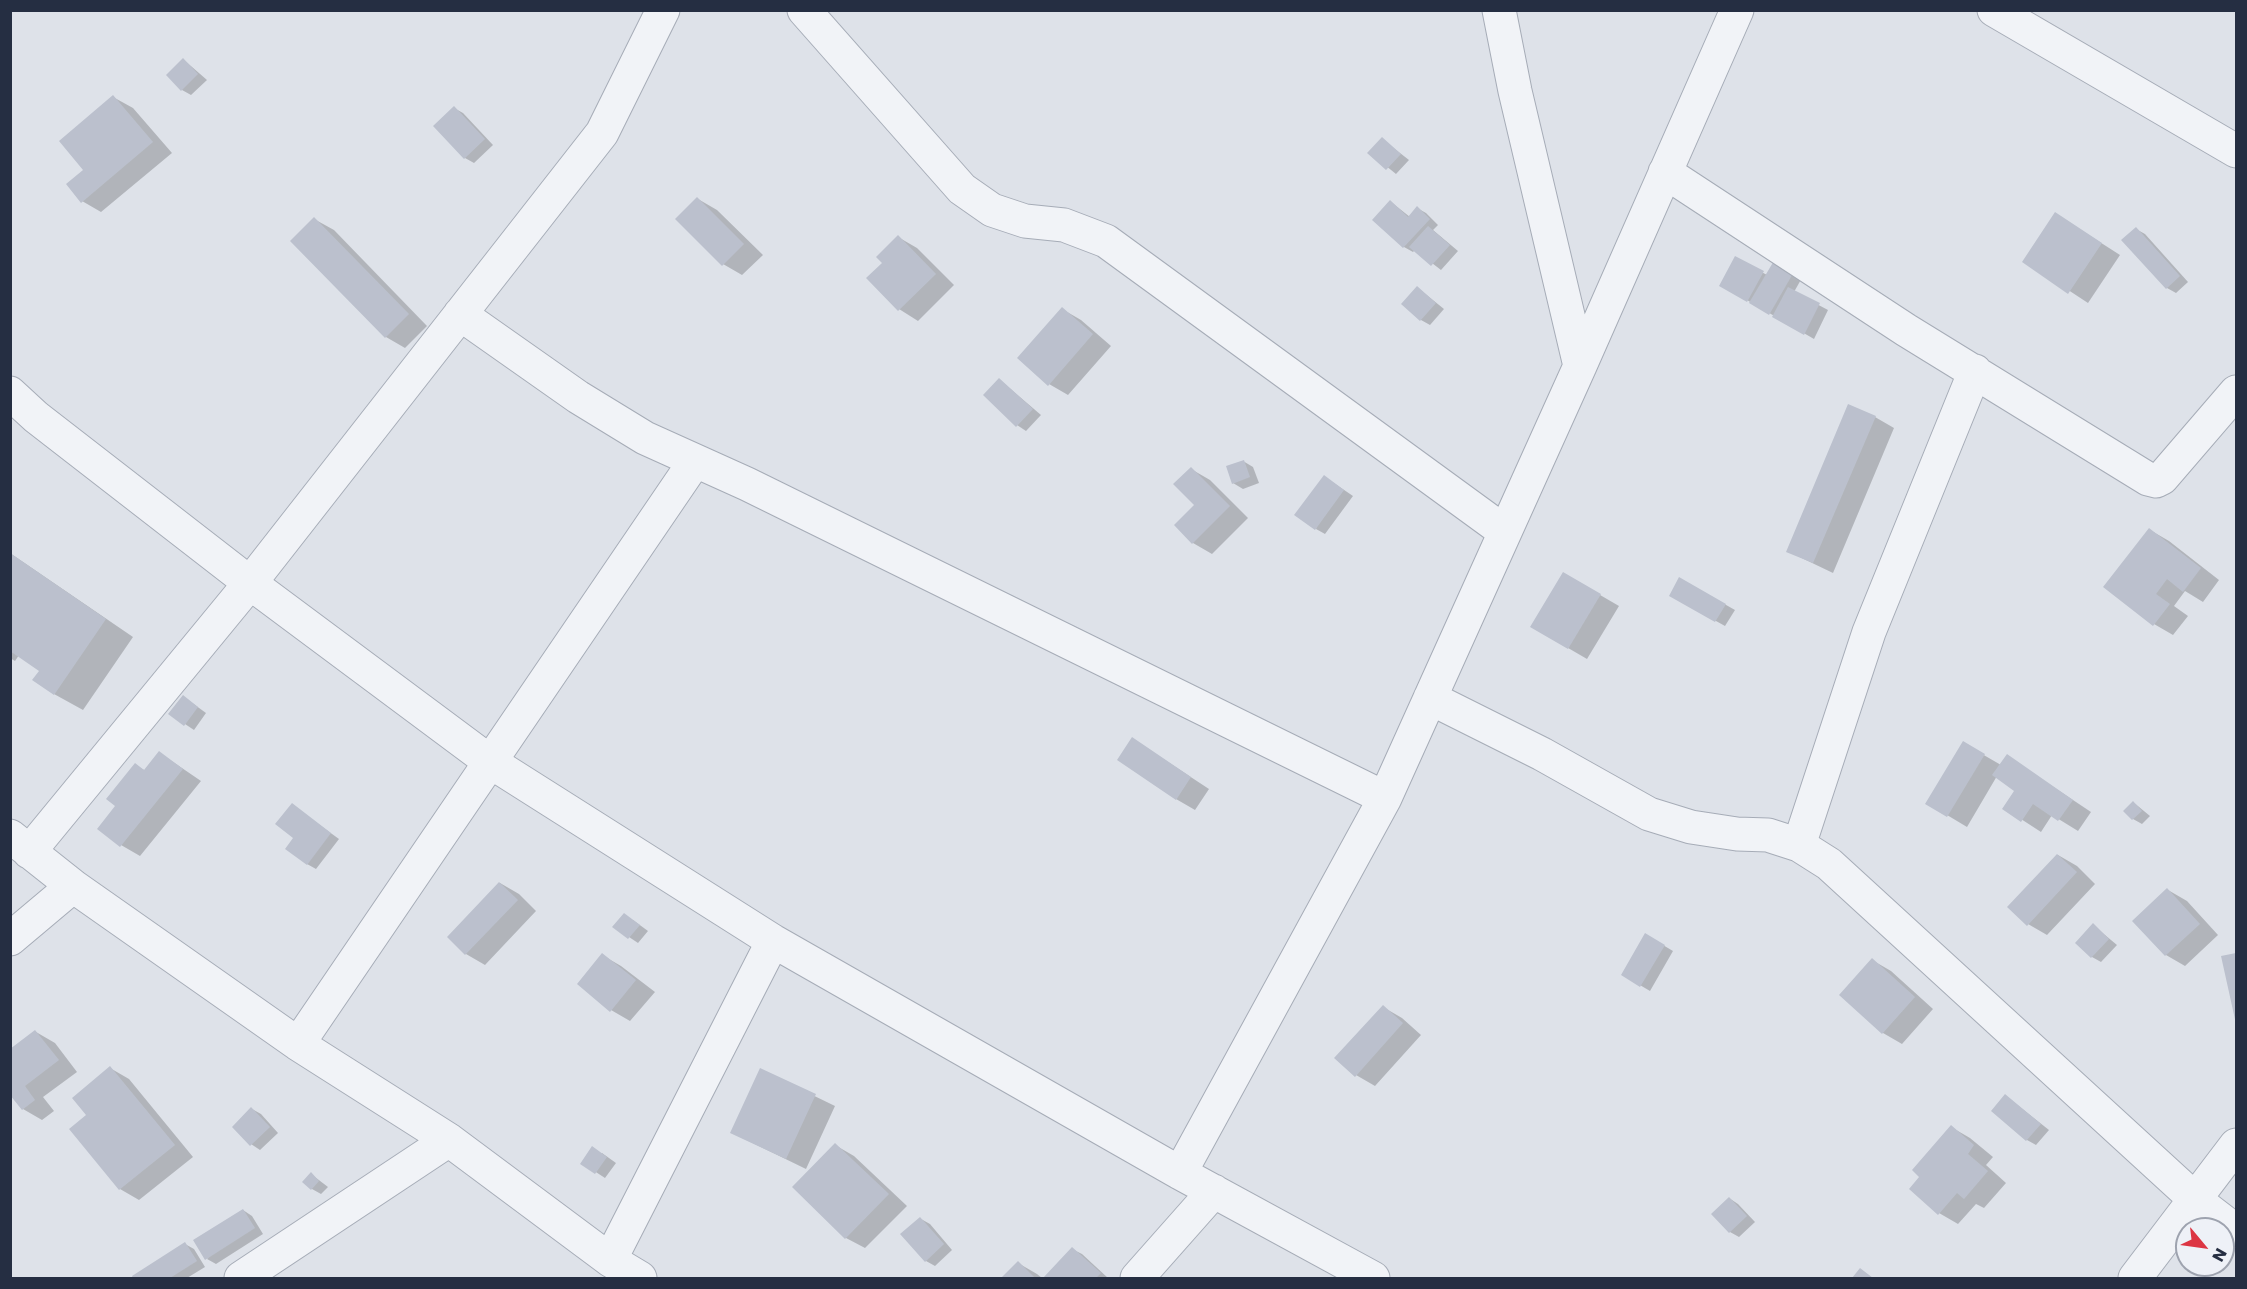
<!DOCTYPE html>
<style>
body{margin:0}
#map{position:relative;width:2247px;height:1289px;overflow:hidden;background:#dee2e9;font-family:Poppins,sans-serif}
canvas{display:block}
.frame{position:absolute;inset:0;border:12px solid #252e42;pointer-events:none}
.north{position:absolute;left:2175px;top:1217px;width:60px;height:60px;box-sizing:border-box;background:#eef1f7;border:2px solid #9ea3af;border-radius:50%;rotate:119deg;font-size:16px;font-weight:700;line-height:24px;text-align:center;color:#252e42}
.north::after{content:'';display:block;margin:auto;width:21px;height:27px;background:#dc3543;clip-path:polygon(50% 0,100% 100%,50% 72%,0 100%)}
</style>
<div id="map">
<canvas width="2247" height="1289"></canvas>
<div class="frame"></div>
<div class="north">N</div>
</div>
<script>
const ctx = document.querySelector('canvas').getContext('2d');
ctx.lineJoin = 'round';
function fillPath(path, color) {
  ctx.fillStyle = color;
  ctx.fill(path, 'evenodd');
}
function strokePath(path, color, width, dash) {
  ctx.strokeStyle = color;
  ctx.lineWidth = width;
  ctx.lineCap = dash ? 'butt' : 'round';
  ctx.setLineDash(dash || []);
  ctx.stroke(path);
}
fillPath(new Path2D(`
 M 184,60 L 207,80 L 191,95 L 182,90 Z
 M 113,97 L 133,108 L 172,153 L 101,212 L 82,201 L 85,170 Z
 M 454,108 L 463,113 L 493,145 L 474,163 L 465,158 Z
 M 1382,139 L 1409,160 L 1396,174 L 1370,153 Z
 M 698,199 L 717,210 L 763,255 L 742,275 L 723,264 Z
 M 1391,202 L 1410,217 L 1417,208 L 1426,213 L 1438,225 L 1433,230 L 1458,251 L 1441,270 L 1415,250 L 1413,252 L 1404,247 L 1374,220 Z
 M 2056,214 L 2120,255 L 2088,303 L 2024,261 Z
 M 314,219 L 334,230 L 427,326 L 405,348 L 386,337 L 292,241 Z
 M 2136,229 L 2145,234 L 2188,282 L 2176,293 L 2167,288 Z
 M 898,237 L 917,248 L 954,285 L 918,321 L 899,309 Z
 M 1736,258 L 1767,275 L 1775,261 L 1803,276 L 1794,292 L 1828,310 L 1814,339 L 1721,285 Z
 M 1418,288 L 1444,309 L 1430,325 L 1421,320 Z
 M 1062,309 L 1081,320 L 1111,346 L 1068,395 L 1049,384 Z
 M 1000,380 L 1041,415 L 1026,431 L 1017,425 Z
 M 1875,417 L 1894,428 L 1833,573 L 1787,551 Z
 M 1243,461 L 1253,467 L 1259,483 L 1243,489 L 1233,483 Z
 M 1191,469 L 1210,480 L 1248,518 L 1212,554 L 1193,543 L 1176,525 L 1196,505 Z
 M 1325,477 L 1353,496 L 1325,534 L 1316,529 Z
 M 2150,530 L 2169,541 L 2219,580 L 2203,602 L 2185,591 L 2174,606 L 2188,616 L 2173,635 L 2154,624 Z
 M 10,553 L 133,637 L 83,710 L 54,694 L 41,670 L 19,655 L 15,661 L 10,658 Z
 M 1564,574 L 1619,606 L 1587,659 L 1532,627 Z
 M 1680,579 L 1735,610 L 1725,626 L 1671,596 Z
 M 184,697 L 206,713 L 194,730 L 185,724 Z
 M 1133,739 L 1209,789 L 1195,810 L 1176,799 Z
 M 1963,743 L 2001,765 L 2007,756 L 2091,812 L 2078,831 L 2052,815 L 2041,832 L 2004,808 L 2016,790 L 1997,776 L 1967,827 L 1927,803 Z
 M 160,753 L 201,781 L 140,856 L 121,845 L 117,805 L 135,765 L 146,771 Z
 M 2133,802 L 2150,816 L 2142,824 L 2133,819 Z
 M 292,805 L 339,839 L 316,869 L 307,864 L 295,837 Z
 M 2058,855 L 2077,866 L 2095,884 L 2047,935 L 2028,924 Z
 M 500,883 L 519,894 L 536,911 L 485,965 L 466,954 L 449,937 Z
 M 2168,890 L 2187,901 L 2218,935 L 2185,966 L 2166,955 Z
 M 633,920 L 648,931 L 638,943 L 614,927 Z
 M 2093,925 L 2117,945 L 2101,962 L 2092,957 Z
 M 1646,935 L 1673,951 L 1650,991 L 1623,975 Z
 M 2236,954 L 2236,1021 L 2222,957 Z
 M 602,955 L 621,966 L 655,992 L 630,1021 L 611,1010 Z
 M 1872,960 L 1891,971 L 1933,1009 L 1902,1044 L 1883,1033 Z
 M 1383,1007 L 1402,1018 L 1421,1035 L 1375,1086 L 1356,1075 Z
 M 36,1032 L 55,1043 L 77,1072 L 43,1097 L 54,1111 L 42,1120 L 23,1109 L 10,1092 Z
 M 110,1068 L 129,1079 L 193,1157 L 139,1200 L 120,1189 L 71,1129 L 88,1115 Z
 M 761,1070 L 835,1106 L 806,1169 L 732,1133 Z
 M 2006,1096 L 2049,1130 L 2036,1145 L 2027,1140 Z
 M 252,1109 L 261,1114 L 278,1133 L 260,1150 L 251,1144 Z
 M 1951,1127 L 1970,1138 L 1993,1157 L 1986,1165 L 2006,1183 L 1984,1208 L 1976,1204 L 1958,1224 L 1939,1213 L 1921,1177 Z
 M 835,1145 L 854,1156 L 907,1206 L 865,1248 L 846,1238 Z
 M 602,1153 L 616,1163 L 605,1178 L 582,1163 Z
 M 311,1174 L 328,1187 L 321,1194 L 312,1189 Z
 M 1729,1198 L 1738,1204 L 1755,1222 L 1739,1237 L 1730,1232 Z
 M 243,1210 L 252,1216 L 263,1234 L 216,1264 L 207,1259 Z
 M 921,1219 L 930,1224 L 952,1250 L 935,1266 L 926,1261 Z
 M 185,1244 L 194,1249 L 205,1267 L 187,1278 L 135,1278 L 134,1277 Z
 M 1072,1249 L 1082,1254 L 1108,1278 L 1045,1278 Z
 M 1018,1263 L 1037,1274 L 1042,1278 L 1003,1278 Z`), '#0003');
fillPath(new Path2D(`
 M 183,58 L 198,74 L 181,91 L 166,75 Z
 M 113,95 L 153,142 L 81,203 L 66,184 L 83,170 L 59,141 Z
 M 454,106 L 485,139 L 464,159 L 433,126 Z
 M 1382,137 L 1401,154 L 1386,170 L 1367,153 Z
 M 697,197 L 744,244 L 722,266 L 675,219 Z
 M 1390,200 L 1408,217 L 1417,206 L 1430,219 L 1403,248 L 1372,220 Z
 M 2055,212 L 2102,243 L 2068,294 L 2022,262 Z
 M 314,217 L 409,314 L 385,338 L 290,241 Z
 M 1428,226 L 1450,245 L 1431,266 L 1409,247 Z
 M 2136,227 L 2180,276 L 2166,289 L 2121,240 Z
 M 898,235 L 936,274 L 898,311 L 866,278 L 882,263 L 876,257 Z
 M 1735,256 L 1764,271 L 1747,302 L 1719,286 Z
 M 1775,259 L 1795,270 L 1769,315 L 1749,303 Z
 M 1417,286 L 1436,303 L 1420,321 L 1401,304 Z
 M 1788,287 L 1820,303 L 1804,335 L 1772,317 Z
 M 1062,307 L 1093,334 L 1048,386 L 1017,358 Z
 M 999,378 L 1033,409 L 1016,427 L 983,395 Z
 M 1848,404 L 1876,416 L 1813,563 L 1786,552 Z
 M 1244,460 L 1250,477 L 1232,484 L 1226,466 Z
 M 1191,467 L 1230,506 L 1192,544 L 1174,525 L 1194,505 L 1173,484 Z
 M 1324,475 L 1344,490 L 1315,530 L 1294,515 Z
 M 2149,528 L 2201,568 L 2183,592 L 2167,579 L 2156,594 L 2170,604 L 2153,626 L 2103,587 Z
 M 10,553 L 106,619 L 54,695 L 32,680 L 39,671 L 10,651 Z
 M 1563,572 L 1601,594 L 1568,649 L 1530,627 Z
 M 1679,577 L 1726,604 L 1715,622 L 1669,596 Z
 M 183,695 L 198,707 L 184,726 L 168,714 Z
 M 1132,737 L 1191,777 L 1176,800 L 1117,760 Z
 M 1963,741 L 1985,754 L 1947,817 L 1925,804 Z
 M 159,751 L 183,769 L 120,847 L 97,829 L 115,806 L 106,799 L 135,763 L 144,770 Z
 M 2007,754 L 2073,800 L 2058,821 L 2033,804 L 2021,822 L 2002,809 L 2014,791 L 1992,775 Z
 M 2133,801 L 2142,811 L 2132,820 L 2123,811 Z
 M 292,803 L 331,833 L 307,865 L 285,849 L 293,838 L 275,824 Z
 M 2057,854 L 2077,872 L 2027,926 L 2007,907 Z
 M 499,882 L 518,900 L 465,955 L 447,937 Z
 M 2167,888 L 2200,924 L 2165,956 L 2132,921 Z
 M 624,913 L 640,925 L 628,939 L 612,927 Z
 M 2093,923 L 2109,939 L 2091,958 L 2075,943 Z
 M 1645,933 L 1665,945 L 1640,987 L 1621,975 Z
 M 602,953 L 636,980 L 610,1012 L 577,984 Z
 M 2236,953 L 2236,1024 L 2221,956 Z
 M 1872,958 L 1915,997 L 1882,1034 L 1839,995 Z
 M 1383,1005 L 1403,1023 L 1355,1077 L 1334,1058 Z
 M 35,1030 L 59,1060 L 25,1086 L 35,1100 L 22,1110 L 10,1095 L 10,1049 Z
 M 110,1066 L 175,1145 L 119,1190 L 69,1129 L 86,1115 L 72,1098 Z
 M 760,1068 L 816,1094 L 786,1159 L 730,1133 Z
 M 2005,1094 L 2041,1124 L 2026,1141 L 1991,1111 Z
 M 251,1107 L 270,1127 L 250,1146 L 232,1127 Z
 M 1951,1125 L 1974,1145 L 1968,1154 L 1988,1171 L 1964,1199 L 1957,1193 L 1938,1215 L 1909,1189 L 1919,1177 L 1912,1170 Z
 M 835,1143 L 889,1194 L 845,1239 L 792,1187 Z
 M 592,1146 L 607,1157 L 595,1174 L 580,1164 Z
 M 311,1172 L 319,1181 L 311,1190 L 302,1182 Z
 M 1729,1197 L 1747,1216 L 1729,1233 L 1711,1214 Z
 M 243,1209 L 255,1228 L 205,1260 L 193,1240 Z
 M 920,1217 L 944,1244 L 925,1262 L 900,1234 Z
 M 185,1242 L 197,1261 L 170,1278 L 133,1278 L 132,1276 Z
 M 1072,1247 L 1101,1273 L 1096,1278 L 1043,1278 Z
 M 1018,1261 L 1035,1278 L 1001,1278 Z
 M 1860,1268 L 1873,1278 L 1852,1278 Z`), '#bbc0cd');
const street = new Path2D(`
 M 804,10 L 962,189 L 992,210 L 1025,221 L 1064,225 L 1106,241 L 1505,532
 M 1499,10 L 1515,91 L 1580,366
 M 1994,10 L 2236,151
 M 1665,172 L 1906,330 L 2148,479 L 2156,481 L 2162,478 L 2236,392
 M 460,314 L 578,397 L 645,438 L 747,484 L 1385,798
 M 10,393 L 36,417 L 250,583 L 489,761 L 773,941 L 1180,1173 L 1373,1278
 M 1430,698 L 1542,754 L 1649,814 L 1691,827 L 1737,834 L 1768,835 L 1799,845 L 1829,864 L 2197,1201 L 2236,1231
 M 10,836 L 73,886 L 298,1044 L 449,1140 L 610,1260 L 640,1278
 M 1799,845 L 1869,632 L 1975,371
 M 29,852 L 250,583 L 602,133 L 663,10
 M 10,939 L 73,886
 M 298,1044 L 695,461
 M 1180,1173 L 1385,798 L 1580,366 L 1737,10
 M 610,1260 L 773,941
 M 241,1278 L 449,1140
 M 1137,1278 L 1214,1191
 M 2135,1278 L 2236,1145`);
strokePath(street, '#a6acb7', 35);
strokePath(street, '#f1f3f7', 33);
</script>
